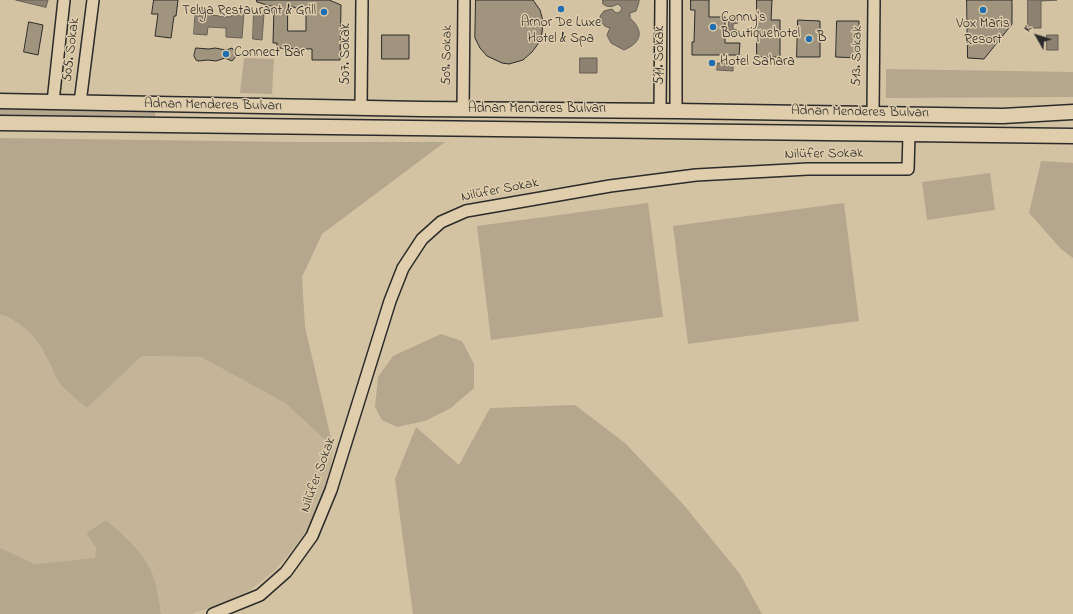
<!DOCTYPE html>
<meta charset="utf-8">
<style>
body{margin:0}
#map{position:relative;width:1073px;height:614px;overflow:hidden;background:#d4c3a3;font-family:"Indie Flower",sans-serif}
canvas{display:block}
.north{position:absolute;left:1017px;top:16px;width:40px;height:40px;-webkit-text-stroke:3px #dfcdab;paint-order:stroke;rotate:309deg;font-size:11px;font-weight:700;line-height:16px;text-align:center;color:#2b2b2b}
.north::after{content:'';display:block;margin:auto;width:14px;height:18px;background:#2b2b2b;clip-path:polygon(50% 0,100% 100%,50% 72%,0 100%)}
</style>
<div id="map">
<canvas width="1073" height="614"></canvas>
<div class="north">K</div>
</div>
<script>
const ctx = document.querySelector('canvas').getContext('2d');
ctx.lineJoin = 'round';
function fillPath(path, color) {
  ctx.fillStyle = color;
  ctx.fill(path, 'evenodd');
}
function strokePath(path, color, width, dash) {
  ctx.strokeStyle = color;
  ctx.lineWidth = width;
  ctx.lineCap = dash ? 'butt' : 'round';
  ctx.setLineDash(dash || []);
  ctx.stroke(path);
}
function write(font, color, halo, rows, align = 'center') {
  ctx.font = font + ' "Indie Flower",sans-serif';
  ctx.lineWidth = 3;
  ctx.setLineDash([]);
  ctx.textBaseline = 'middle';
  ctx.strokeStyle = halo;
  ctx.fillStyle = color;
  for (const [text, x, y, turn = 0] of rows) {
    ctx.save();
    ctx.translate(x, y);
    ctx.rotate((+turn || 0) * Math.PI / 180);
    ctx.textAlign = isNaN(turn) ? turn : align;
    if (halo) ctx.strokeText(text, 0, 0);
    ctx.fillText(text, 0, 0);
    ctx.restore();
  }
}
fillPath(new Path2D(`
 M 0,314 L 22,325 L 36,339 L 47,357 L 87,408 L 142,356 L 201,357 L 285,403 L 333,447 L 331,466 L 323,494 L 309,528 L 290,553 L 273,572 L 250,590 L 224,603 L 192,614 L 161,614 L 158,591 L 145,560 L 124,536 L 106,520 L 86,533 L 96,548 L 95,558 L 35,564 L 0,548 Z`), '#c4b598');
fillPath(new Path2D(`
 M 244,58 L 274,59 L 272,94 L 240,93 Z
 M 886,69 L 1073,72 L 1073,97 L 886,98 Z
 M 0,109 L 155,112 L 155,118 L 0,116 Z
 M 0,138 L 295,142 L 445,142 L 322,234 L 302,277 L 305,327 L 333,447 L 285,403 L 201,357 L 142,356 L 87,408 C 78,400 67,392 59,382 C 55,376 52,367 48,360 C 37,336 24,324 0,314 Z
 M 1041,161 L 1073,163 L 1073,258 L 1061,249 L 1029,213 Z
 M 990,173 L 995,210 L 927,220 L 922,182 Z
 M 648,203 L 663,317 L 491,340 L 477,226 Z
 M 844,203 L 859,321 L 688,344 L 673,226 Z
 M 441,334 L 462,341 L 474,364 L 474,388 L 451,408 L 425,421 L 397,427 L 382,420 L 375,407 L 378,377 L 393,356 Z
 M 575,405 L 625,443 L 683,504 L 740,574 L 762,614 L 413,614 L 395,479 L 416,427 L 459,465 L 490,408 Z
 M 106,520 C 118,530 137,547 145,560 C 156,576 159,596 161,614 L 0,614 L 0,548 L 35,564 L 95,558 L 96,548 L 86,533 Z`), '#b5a78d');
const water = new Path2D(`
 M 16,0 L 48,0 L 46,7 Z
 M 603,0 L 639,0 L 639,2 L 636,11 L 630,13 L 630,18 C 644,31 642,42 624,50 L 611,43 L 607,35 L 610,28 C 602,26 601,23 600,16 L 604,11 L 612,9 L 616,13 L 620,12 L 622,8 L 618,4 C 612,7 608,8 603,4 Z
 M 1028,0 L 1057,0 L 1041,1 L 1041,28 L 1028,28 Z
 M 196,7 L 210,8 L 210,15 L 230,17 L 236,12 L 244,12 L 242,38 L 226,37 L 226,28 L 208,27 L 207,35 L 194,34 Z
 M 254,13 L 264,13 L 262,40 L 253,39 Z
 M 729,17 L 738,17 L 738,23 L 733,24 L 733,29 L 737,30 L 737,36 L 729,36 Z
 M 1047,35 L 1058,35 L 1058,50 L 1047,50 Z
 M 580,58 L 597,58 L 597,73 L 580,73 Z
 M 718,63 L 733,64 L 733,71 L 717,70 Z`);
fillPath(water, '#8d8271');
strokePath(water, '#665f55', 1);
const building = new Path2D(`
 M 154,0 L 178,0 L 176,16 L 174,16 L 171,38 L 155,36 L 158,14 L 152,14 Z
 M 257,0 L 329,0 L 341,5 L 340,60 L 312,60 L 312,49 L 277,48 L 277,43 L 273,43 L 274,7 L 257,2 ZM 288,5 L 306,12 L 306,31 L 288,31 Z
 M 476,0 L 533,0 L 540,10 L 543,21 L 542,33 L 538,44 L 532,52 L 523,60 L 509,64 L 502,63 L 487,56 L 480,48 L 475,38 Z
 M 691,0 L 709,0 L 709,17 L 725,17 L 725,43 L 740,43 L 739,55 L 692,55 L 692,42 L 694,42 L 695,10 L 691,10 Z
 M 757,0 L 772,0 L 771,20 L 780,20 L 780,57 L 757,57 Z
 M 967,0 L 1012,0 L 1012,24 L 984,59 L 968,58 Z
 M 798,20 L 820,21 L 820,57 L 797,57 Z
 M 837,21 L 859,21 L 859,58 L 836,57 Z
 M 29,22 L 43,25 L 38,55 L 24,52 Z
 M 382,35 L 409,35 L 409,59 L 382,59 Z
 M 196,48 L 209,49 L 215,48 L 226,50 L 232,48 L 237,55 L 232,61 L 225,58 L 216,61 L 208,60 L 198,61 L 196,60 L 194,56 Z`);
fillPath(building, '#a0947e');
strokePath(building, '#2b2b2b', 1);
const minor = new Path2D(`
 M 53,102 L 64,0
 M 80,103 L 93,0
 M 361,108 L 362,0
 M 463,110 L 464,0
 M 660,111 L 661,0
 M 676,111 L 676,0
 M 873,113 L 874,0
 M 213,614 L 260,595 L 286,572 L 312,536 L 331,490 L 390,301 L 403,268 L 422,239 L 441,222 L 466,211 L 610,186 L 696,175 L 808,169 L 908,169 L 909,135`);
const major = new Path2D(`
 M 0,101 L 421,109 L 676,111 L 1003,116 L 1073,112
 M 0,123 L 1073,136`);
strokePath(minor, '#2b2b2b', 14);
strokePath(major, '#2b2b2b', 17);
strokePath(minor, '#dfcdab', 11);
strokePath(major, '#dfcdab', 14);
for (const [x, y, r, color] of [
 [561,9,4,"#1f6fb2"],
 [983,10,4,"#1f6fb2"],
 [324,12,4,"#1f6fb2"],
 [713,27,4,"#1f6fb2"],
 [809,39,4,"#1f6fb2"],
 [226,54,4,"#1f6fb2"],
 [712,63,4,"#1f6fb2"]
]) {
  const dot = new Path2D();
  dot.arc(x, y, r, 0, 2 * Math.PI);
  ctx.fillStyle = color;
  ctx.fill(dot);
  strokePath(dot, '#dfcdab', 1.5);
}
write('14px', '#2b2b2b', '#dfcdab', [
 ["Telya Restaurant & Grill",316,12,"right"],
 ["Conny's",721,19],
 ["Boutiquehotel",721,35],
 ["Arnor De Luxe",561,24,"center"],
 ["Hotel & Spa",561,40,"center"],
 ["Vox Maris",983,25,"center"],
 ["Resort",983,41,"center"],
 ["B",817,39],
 ["Connect Bar",234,54],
 ["Hotel Sahara",720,63]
], 'left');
write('14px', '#2b2b2b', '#dfcdab', [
 ["505. Sokak",72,50,-83],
 ["507. Sokak",347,54,-90],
 ["509. Sokak",448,55,-89],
 ["511. Sokak",661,55,-90],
 ["513. Sokak",858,56,-89],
 ["Adnan Menderes Bulvarı",213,106,1],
 ["Adnan Menderes Bulvarı",537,110],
 ["Adnan Menderes Bulvarı",860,113,1],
 ["Nilüfer Sokak",824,155,-1],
 ["Nilüfer Sokak",500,191,-11],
 ["Nilüfer Sokak",319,475,-70]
]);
</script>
